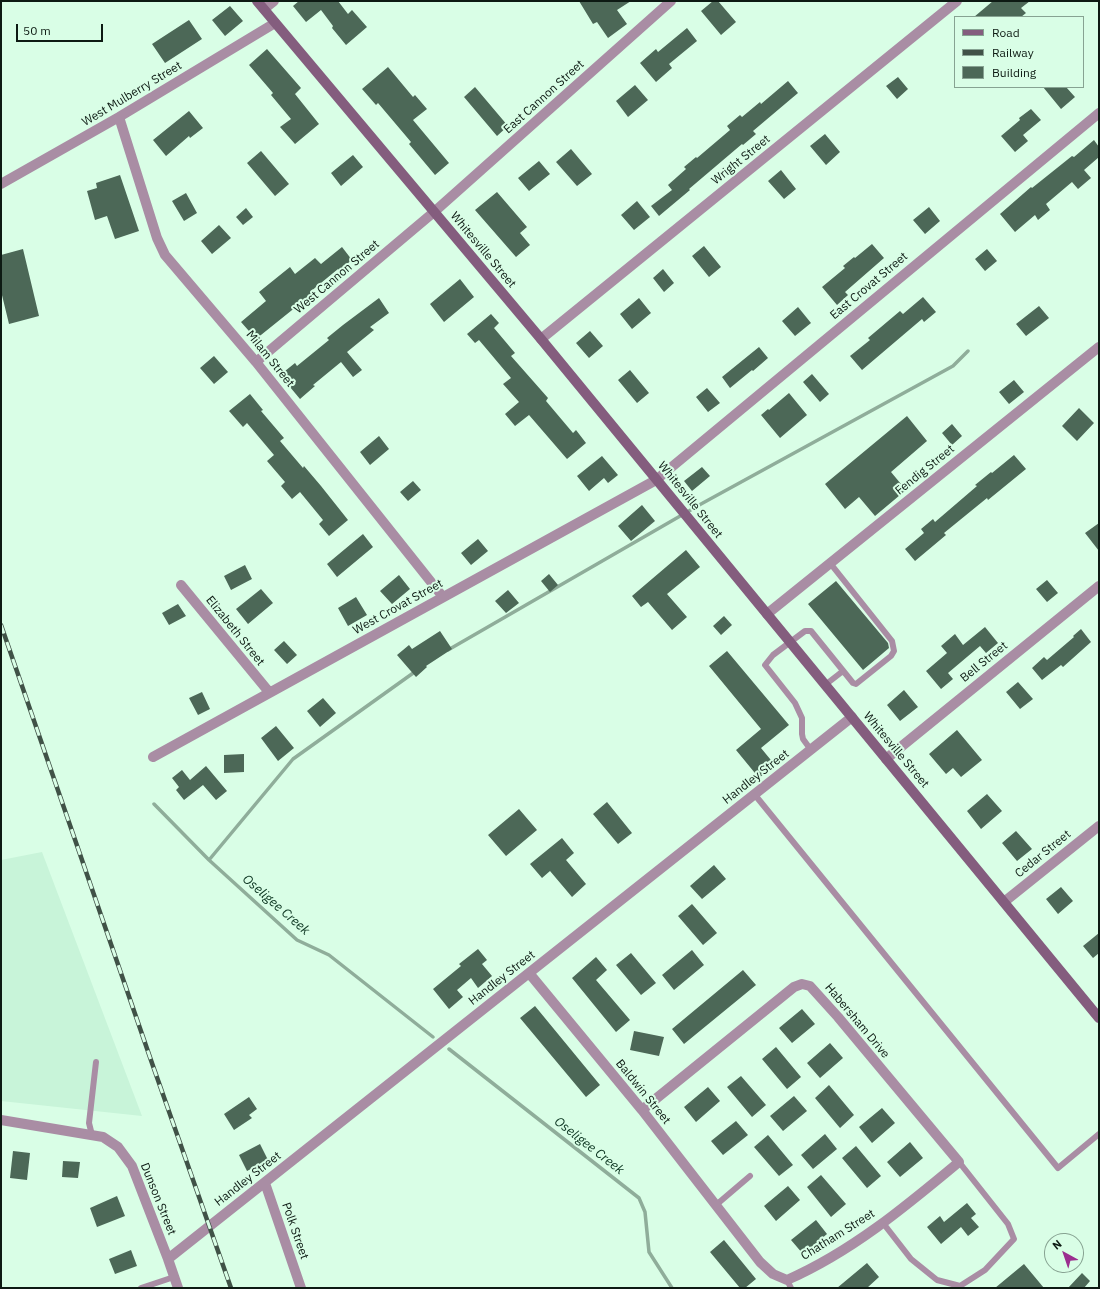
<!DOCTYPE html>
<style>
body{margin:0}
#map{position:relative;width:1100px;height:1289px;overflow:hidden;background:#d9fee6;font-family:"IBM Plex Sans",sans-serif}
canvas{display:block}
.frame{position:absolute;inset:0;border:2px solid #0d1a13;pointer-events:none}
.legend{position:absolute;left:954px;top:16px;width:130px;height:72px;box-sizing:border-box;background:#d9fee6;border:1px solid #87a392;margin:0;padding:5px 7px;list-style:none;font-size:12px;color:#0d1a13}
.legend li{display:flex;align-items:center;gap:8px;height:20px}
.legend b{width:20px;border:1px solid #87a392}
.north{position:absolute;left:1044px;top:1233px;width:40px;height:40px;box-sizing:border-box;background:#d9fee6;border:1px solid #87a392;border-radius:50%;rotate:320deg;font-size:11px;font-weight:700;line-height:16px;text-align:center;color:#0d1a13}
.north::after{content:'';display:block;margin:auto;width:14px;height:18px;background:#9b2e8f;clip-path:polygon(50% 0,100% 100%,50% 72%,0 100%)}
.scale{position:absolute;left:16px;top:24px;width:87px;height:18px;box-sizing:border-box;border:2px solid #0d1a13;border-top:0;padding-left:5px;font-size:12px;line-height:14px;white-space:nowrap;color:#0d1a13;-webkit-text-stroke:3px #d9fee6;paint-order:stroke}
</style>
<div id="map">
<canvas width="1100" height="1289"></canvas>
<div class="frame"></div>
<ul class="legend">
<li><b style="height:5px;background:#845d7e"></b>Road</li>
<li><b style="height:5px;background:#405247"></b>Railway</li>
<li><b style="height:11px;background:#4c6857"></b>Building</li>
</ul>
<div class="north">N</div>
<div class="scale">50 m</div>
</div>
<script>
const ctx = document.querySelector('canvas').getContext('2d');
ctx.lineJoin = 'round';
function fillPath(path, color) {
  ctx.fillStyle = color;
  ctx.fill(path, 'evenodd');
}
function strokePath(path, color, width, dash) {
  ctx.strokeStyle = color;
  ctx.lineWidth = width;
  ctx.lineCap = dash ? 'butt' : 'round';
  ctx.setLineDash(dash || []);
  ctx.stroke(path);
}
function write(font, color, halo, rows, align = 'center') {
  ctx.font = font + ' "IBM Plex Sans",sans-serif';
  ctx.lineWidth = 4;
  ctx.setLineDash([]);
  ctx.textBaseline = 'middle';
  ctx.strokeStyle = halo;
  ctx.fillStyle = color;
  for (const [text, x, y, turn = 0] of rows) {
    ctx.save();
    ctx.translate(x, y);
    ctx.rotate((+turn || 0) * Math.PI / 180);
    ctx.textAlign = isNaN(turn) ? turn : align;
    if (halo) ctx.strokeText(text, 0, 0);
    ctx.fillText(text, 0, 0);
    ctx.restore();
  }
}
fillPath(new Path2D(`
 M 42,852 L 142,1116 L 1,1101 L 1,860 Z`), '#c8f4d9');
strokePath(new Path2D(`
 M 448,650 L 701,504 L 953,366 L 968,351
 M 154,804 L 209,860 L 297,940 L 329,955 L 433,1037
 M 209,860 L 293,759 L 416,671
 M 449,1049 L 639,1198 L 645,1212 L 649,1252 L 672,1288`), '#8fad9a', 3.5);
fillPath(new Path2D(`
 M 299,1 L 338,1 L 348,14 L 352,10 L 367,27 L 346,45 L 332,28 L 333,26 L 321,10 L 306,22 L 293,6 Z
 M 579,1 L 631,1 L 617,10 L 627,24 L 608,38 L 597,22 L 593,24 Z
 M 713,1 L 718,1 L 736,22 L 721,35 L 701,11 Z
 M 993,1 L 1030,1 L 1021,8 L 1026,13 L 1021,17 L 974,17 Z
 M 230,6 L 243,21 L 225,36 L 212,20 Z
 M 189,20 L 202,39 L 165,63 L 152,44 Z
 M 687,28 L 697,41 L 669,64 L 672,68 L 656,82 L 640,63 L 656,49 L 658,52 Z
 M 267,49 L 301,88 L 295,94 L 319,124 L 295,144 L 280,127 L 291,119 L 271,95 L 273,93 L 249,65 Z
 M 388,67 L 413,97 L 415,95 L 427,109 L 413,120 L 449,163 L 435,175 L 409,144 L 411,142 L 378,103 L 376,105 L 362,89 Z
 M 898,77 L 908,89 L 897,99 L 886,86 Z
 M 788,81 L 798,93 L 753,131 L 756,134 L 743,145 L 742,144 L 689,189 L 690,190 L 659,216 L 651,206 L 672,190 L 668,185 L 686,169 L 684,167 L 696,157 L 697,158 L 730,130 L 727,126 L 740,115 L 742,117 L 760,102 L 761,104 Z
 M 635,85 L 648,100 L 628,117 L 616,101 Z
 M 475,87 L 508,126 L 497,136 L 464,97 Z
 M 1043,87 L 1066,87 L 1075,97 L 1061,109 Z
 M 1031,109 L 1041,120 L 1023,135 L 1028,141 L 1015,152 L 1001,136 L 1020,120 L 1019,118 Z
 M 189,111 L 203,128 L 190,138 L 189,136 L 166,156 L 153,140 Z
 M 825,134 L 840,152 L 826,165 L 810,146 Z
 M 1094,140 L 1099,147 L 1099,157 L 1084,170 L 1091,178 L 1078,189 L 1072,182 L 1046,204 L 1050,210 L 1038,220 L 1035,215 L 1015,232 L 1000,214 L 1031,187 L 1032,188 L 1072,156 L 1074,157 Z
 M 571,149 L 592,174 L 577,186 L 556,162 Z
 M 261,151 L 289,184 L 275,196 L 247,163 Z
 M 353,155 L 363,167 L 341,186 L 331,173 Z
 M 539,161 L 550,174 L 529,191 L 518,178 Z
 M 781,170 L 796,189 L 784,199 L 768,181 Z
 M 120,175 L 139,231 L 115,239 L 107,216 L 95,220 L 87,191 L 97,188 L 96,183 Z
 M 497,192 L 527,227 L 520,233 L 530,245 L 516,257 L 475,210 Z
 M 186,193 L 197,213 L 184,221 L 172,201 Z
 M 637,201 L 650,217 L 634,230 L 621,215 Z
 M 929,207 L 940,221 L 925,234 L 913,220 Z
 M 246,208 L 253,217 L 243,225 L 236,217 Z
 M 219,225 L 231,238 L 212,254 L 201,241 Z
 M 872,244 L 884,258 L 845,292 L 848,295 L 837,305 L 822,287 L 845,268 L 843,266 L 854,257 L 855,258 Z
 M 704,246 L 721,267 L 709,277 L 692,256 Z
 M 342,247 L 352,260 L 339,270 L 338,269 L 310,292 L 312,294 L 256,339 L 241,322 L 266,301 L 259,292 L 290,267 L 295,274 L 315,258 L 321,264 Z
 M 23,249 L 39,316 L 9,324 L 1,291 L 1,255 Z
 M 987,249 L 997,261 L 985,271 L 975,259 Z
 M 663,269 L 674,283 L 664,292 L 653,278 Z
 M 460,279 L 474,297 L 444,322 L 430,304 Z
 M 923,297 L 936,312 L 924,322 L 922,319 L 862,370 L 850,356 L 870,340 L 868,338 L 900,311 L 903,314 Z
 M 379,298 L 389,313 L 370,327 L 374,330 L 347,352 L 362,370 L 353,377 L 341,362 L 313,385 L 315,386 L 300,399 L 280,375 L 295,363 L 297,366 L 329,340 L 327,338 L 343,325 Z
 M 639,298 L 651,313 L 632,329 L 620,314 Z
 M 1039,306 L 1049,318 L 1026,336 L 1016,324 Z
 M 798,307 L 811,323 L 795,336 L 782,321 Z
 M 491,314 L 499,323 L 494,328 L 515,353 L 511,356 L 548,398 L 546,401 L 573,433 L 576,430 L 586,443 L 567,459 L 529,415 L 515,426 L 505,414 L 519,402 L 503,384 L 511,378 L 479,340 L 475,343 L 467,334 Z
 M 590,331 L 603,346 L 589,358 L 576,343 Z
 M 759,347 L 768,358 L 753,371 L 752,370 L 730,388 L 722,377 Z
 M 214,356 L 228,372 L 214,384 L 200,368 Z
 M 630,370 L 649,393 L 637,403 L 618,380 Z
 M 812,374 L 829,394 L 820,402 L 803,382 Z
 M 1014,380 L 1024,392 L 1009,404 L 999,392 Z
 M 707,388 L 720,403 L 708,412 L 696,397 Z
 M 789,393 L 807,415 L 780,438 L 761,415 L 768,409 L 769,410 Z
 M 250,394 L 263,410 L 261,411 L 284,438 L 280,441 L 303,468 L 304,466 L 321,486 L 348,520 L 329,536 L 319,524 L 323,520 L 300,492 L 292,499 L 281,486 L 285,482 L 267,461 L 274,455 L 247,423 L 243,427 L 229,411 Z
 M 1079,408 L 1094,423 L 1077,441 L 1062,426 Z
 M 907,416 L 927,441 L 891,472 L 906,490 L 875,516 L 859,497 L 845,509 L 825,484 Z
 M 952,424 L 962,436 L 952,445 L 942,433 Z
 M 379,436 L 389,449 L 370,465 L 360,452 Z
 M 1014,455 L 1026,469 L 988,500 L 987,498 L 944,533 L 946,535 L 915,561 L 905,549 L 924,533 L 921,529 L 933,519 L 935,522 L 977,486 L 975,485 L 991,472 L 992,473 Z
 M 602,456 L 618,475 L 608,483 L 604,478 L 589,491 L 577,476 Z
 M 702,467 L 710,476 L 692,491 L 684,481 Z
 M 413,481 L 421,490 L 408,501 L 400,492 Z
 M 642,505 L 655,521 L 631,541 L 618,526 Z
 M 1099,523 L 1099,551 L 1085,533 Z
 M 363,534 L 373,547 L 337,577 L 327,564 Z
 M 478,539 L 488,551 L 471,565 L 461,553 Z
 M 686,550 L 700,567 L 667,594 L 687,617 L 672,630 L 648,602 L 641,607 L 632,596 Z
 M 245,565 L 252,579 L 231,590 L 224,576 Z
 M 549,574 L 558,585 L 550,592 L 541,581 Z
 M 399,575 L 410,589 L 392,604 L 380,591 Z
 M 1047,580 L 1058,593 L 1047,602 L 1036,589 Z
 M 836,581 L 888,643 L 889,648 L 863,670 L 808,604 Z
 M 261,589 L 273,603 L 248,624 L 236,609 Z
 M 508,590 L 519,603 L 506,613 L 495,601 Z
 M 356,597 L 367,615 L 348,626 L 338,608 Z
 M 178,604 L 186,616 L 169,625 L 162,613 Z
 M 724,616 L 732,625 L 721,635 L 713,626 Z
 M 985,627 L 998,643 L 986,653 L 980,646 L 948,673 L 953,679 L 941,689 L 926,671 L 947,653 L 941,646 L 955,634 L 963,645 Z
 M 1081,629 L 1091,642 L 1063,667 L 1061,665 L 1042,680 L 1032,668 L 1044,657 L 1047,660 L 1074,637 L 1073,636 Z
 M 440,631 L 452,649 L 426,666 L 427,667 L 416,677 L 397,655 L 409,645 L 412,649 Z
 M 284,641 L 297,655 L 287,664 L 274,650 Z
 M 727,651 L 789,725 L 761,748 L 775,765 L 759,778 L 736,750 L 761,729 L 709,666 Z
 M 1018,682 L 1033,699 L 1020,709 L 1006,692 Z
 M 904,690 L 918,707 L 900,721 L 887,705 Z
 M 202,692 L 210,709 L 198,715 L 189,698 Z
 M 323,698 L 336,713 L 320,727 L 307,711 Z
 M 276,726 L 294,748 L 278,761 L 261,738 Z
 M 957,730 L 982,760 L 961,777 L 953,768 L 946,774 L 929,754 Z
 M 244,754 L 244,772 L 224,773 L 224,755 Z
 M 206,766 L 227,791 L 216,800 L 203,785 L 184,800 L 176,790 L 179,787 L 172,778 L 182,770 L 190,780 Z
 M 987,794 L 1002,811 L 981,829 L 967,811 Z
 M 607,802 L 632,833 L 618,844 L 593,814 Z
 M 519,809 L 537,830 L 506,856 L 488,835 Z
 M 1016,831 L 1032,849 L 1017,861 L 1002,843 Z
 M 562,838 L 574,853 L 566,860 L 586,884 L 572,897 L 550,871 L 542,878 L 530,864 Z
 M 714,865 L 726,879 L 702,899 L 690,886 Z
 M 1061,887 L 1073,901 L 1058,914 L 1046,899 Z
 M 692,904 L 717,933 L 703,945 L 678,916 Z
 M 1099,933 L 1099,953 L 1093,958 L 1083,946 Z
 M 478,949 L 487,960 L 482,964 L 492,976 L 478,988 L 471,978 L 457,990 L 463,997 L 449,1009 L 433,989 L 461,966 L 459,964 Z
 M 692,950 L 704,965 L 674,990 L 662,975 Z
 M 631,953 L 656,983 L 641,995 L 616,965 Z
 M 596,957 L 607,970 L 596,980 L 630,1020 L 616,1032 L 572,978 Z
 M 743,970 L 756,985 L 684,1044 L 672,1029 Z
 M 535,1006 L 600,1085 L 586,1097 L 520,1018 Z
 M 802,1009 L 815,1024 L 792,1043 L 779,1028 Z
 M 634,1031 L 664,1037 L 659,1056 L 630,1050 Z
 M 830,1043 L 843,1058 L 820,1078 L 807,1063 Z
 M 776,1047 L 801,1077 L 787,1089 L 762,1059 Z
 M 741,1076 L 766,1105 L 752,1117 L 727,1087 Z
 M 829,1085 L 854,1115 L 840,1128 L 815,1098 Z
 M 708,1087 L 720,1101 L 696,1122 L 684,1107 Z
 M 794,1096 L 807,1111 L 783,1131 L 770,1116 Z
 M 249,1097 L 257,1109 L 249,1115 L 252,1118 L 234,1130 L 224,1114 Z
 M 882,1108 L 895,1123 L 872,1143 L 859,1127 Z
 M 736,1121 L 748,1135 L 723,1155 L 711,1141 Z
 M 825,1134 L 837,1149 L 813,1169 L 801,1155 Z
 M 768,1135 L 793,1165 L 779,1176 L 754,1147 Z
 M 910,1142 L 923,1158 L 900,1177 L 887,1162 Z
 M 260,1144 L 268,1160 L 247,1171 L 239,1155 Z
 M 856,1146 L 881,1176 L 867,1188 L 842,1158 Z
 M 13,1151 L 30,1153 L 27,1180 L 10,1178 Z
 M 63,1161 L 80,1162 L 78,1178 L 62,1177 Z
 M 821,1175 L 846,1204 L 831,1217 L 807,1187 Z
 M 788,1186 L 800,1200 L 776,1221 L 764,1206 Z
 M 117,1196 L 125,1216 L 97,1227 L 90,1208 Z
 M 967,1203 L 976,1214 L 971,1218 L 979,1227 L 968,1236 L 961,1227 L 941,1244 L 927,1227 L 940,1216 L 944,1222 Z
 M 816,1220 L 827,1234 L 803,1254 L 791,1240 Z
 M 724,1240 L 756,1279 L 745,1288 L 740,1288 L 710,1252 Z
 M 131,1250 L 137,1266 L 115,1274 L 109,1259 Z
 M 867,1263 L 879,1277 L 867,1288 L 837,1288 Z
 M 1024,1264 L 1044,1288 L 995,1288 Z
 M 1082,1273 L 1090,1281 L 1084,1288 L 1068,1288 Z`), '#4c6857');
strokePath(new Path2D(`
 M 825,685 L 843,671
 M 811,750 L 803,739 L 802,734 L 802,718 L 795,703 L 765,665 L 773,655 L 805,631 L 811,631 L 853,683 L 856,684 L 891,656 L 894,651 L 892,641 L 830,563
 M 755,795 L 1058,1168 L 1099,1134
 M 92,1135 L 89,1123 L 96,1062
 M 716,1205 L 750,1176
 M 883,1223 L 911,1259 L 937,1280 L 960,1286 L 985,1270 L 1014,1239 L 1008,1224 L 959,1162
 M 787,1280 L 791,1288
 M 141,1288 L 174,1277`), '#a98da4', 6);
strokePath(new Path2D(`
 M 264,9 L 274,1
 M 119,117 L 157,238 L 165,255 L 256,362 L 443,597
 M 1,184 L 119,117 L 275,23
 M 541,339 L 957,1
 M 256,362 L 434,212 L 671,1
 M 181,585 L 269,692
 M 767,614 L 1099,347
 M 153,757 L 656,480 L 1099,113
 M 886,759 L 1099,586
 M 1004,902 L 1099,826
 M 529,973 L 642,1110 L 760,1262 L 773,1274 L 787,1280 C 851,1252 905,1207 959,1162 L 838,1017 L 810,986 L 802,984 L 794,987 L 642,1110
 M 1,1120 L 103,1137 L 118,1147 L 132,1166 L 168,1259 L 178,1288
 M 265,1183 L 301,1288
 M 168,1259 L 852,717`), '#a98da4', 10);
strokePath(new Path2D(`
 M 257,1 L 541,339 L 1099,1018`), '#845d7e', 10);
const rail = new Path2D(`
 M 1,625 L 153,1066 L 231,1288`);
strokePath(rail, '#405247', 4.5);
strokePath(rail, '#d9fee6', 3, [9]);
write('12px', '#0d1a13', '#d9fee6', [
 ["West Mulberry Street",132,94,-31],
 ["East Cannon Street",544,97,-42],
 ["Wright Street",741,160,-39],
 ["Whitesville Street",483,250,50],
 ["West Cannon Street",337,277,-40],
 ["East Crovat Street",869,286,-40],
 ["Milam Street",270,359,51],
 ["Fendig Street",925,470,-39],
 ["Whitesville Street",690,500,51],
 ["West Crovat Street",398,607,-29],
 ["Elizabeth Street",235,631,51],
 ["Bell Street",984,662,-39],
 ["Whitesville Street",896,750,50],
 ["Handley Street",756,777,-38],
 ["Cedar Street",1043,854,-39],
 ["Handley Street",502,978,-38],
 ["Habersham Drive",857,1021,50],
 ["Baldwin Street",643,1092,51],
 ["Handley Street",248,1179,-38],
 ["Dunson Street",158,1199,68],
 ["Polk Street",295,1231,71],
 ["Chatham Street",838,1235,-32]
]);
write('italic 13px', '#0b3420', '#d9fee6', [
 ["Oseligee Creek",276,905,41],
 ["Oseligee Creek",589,1146,38]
]);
</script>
